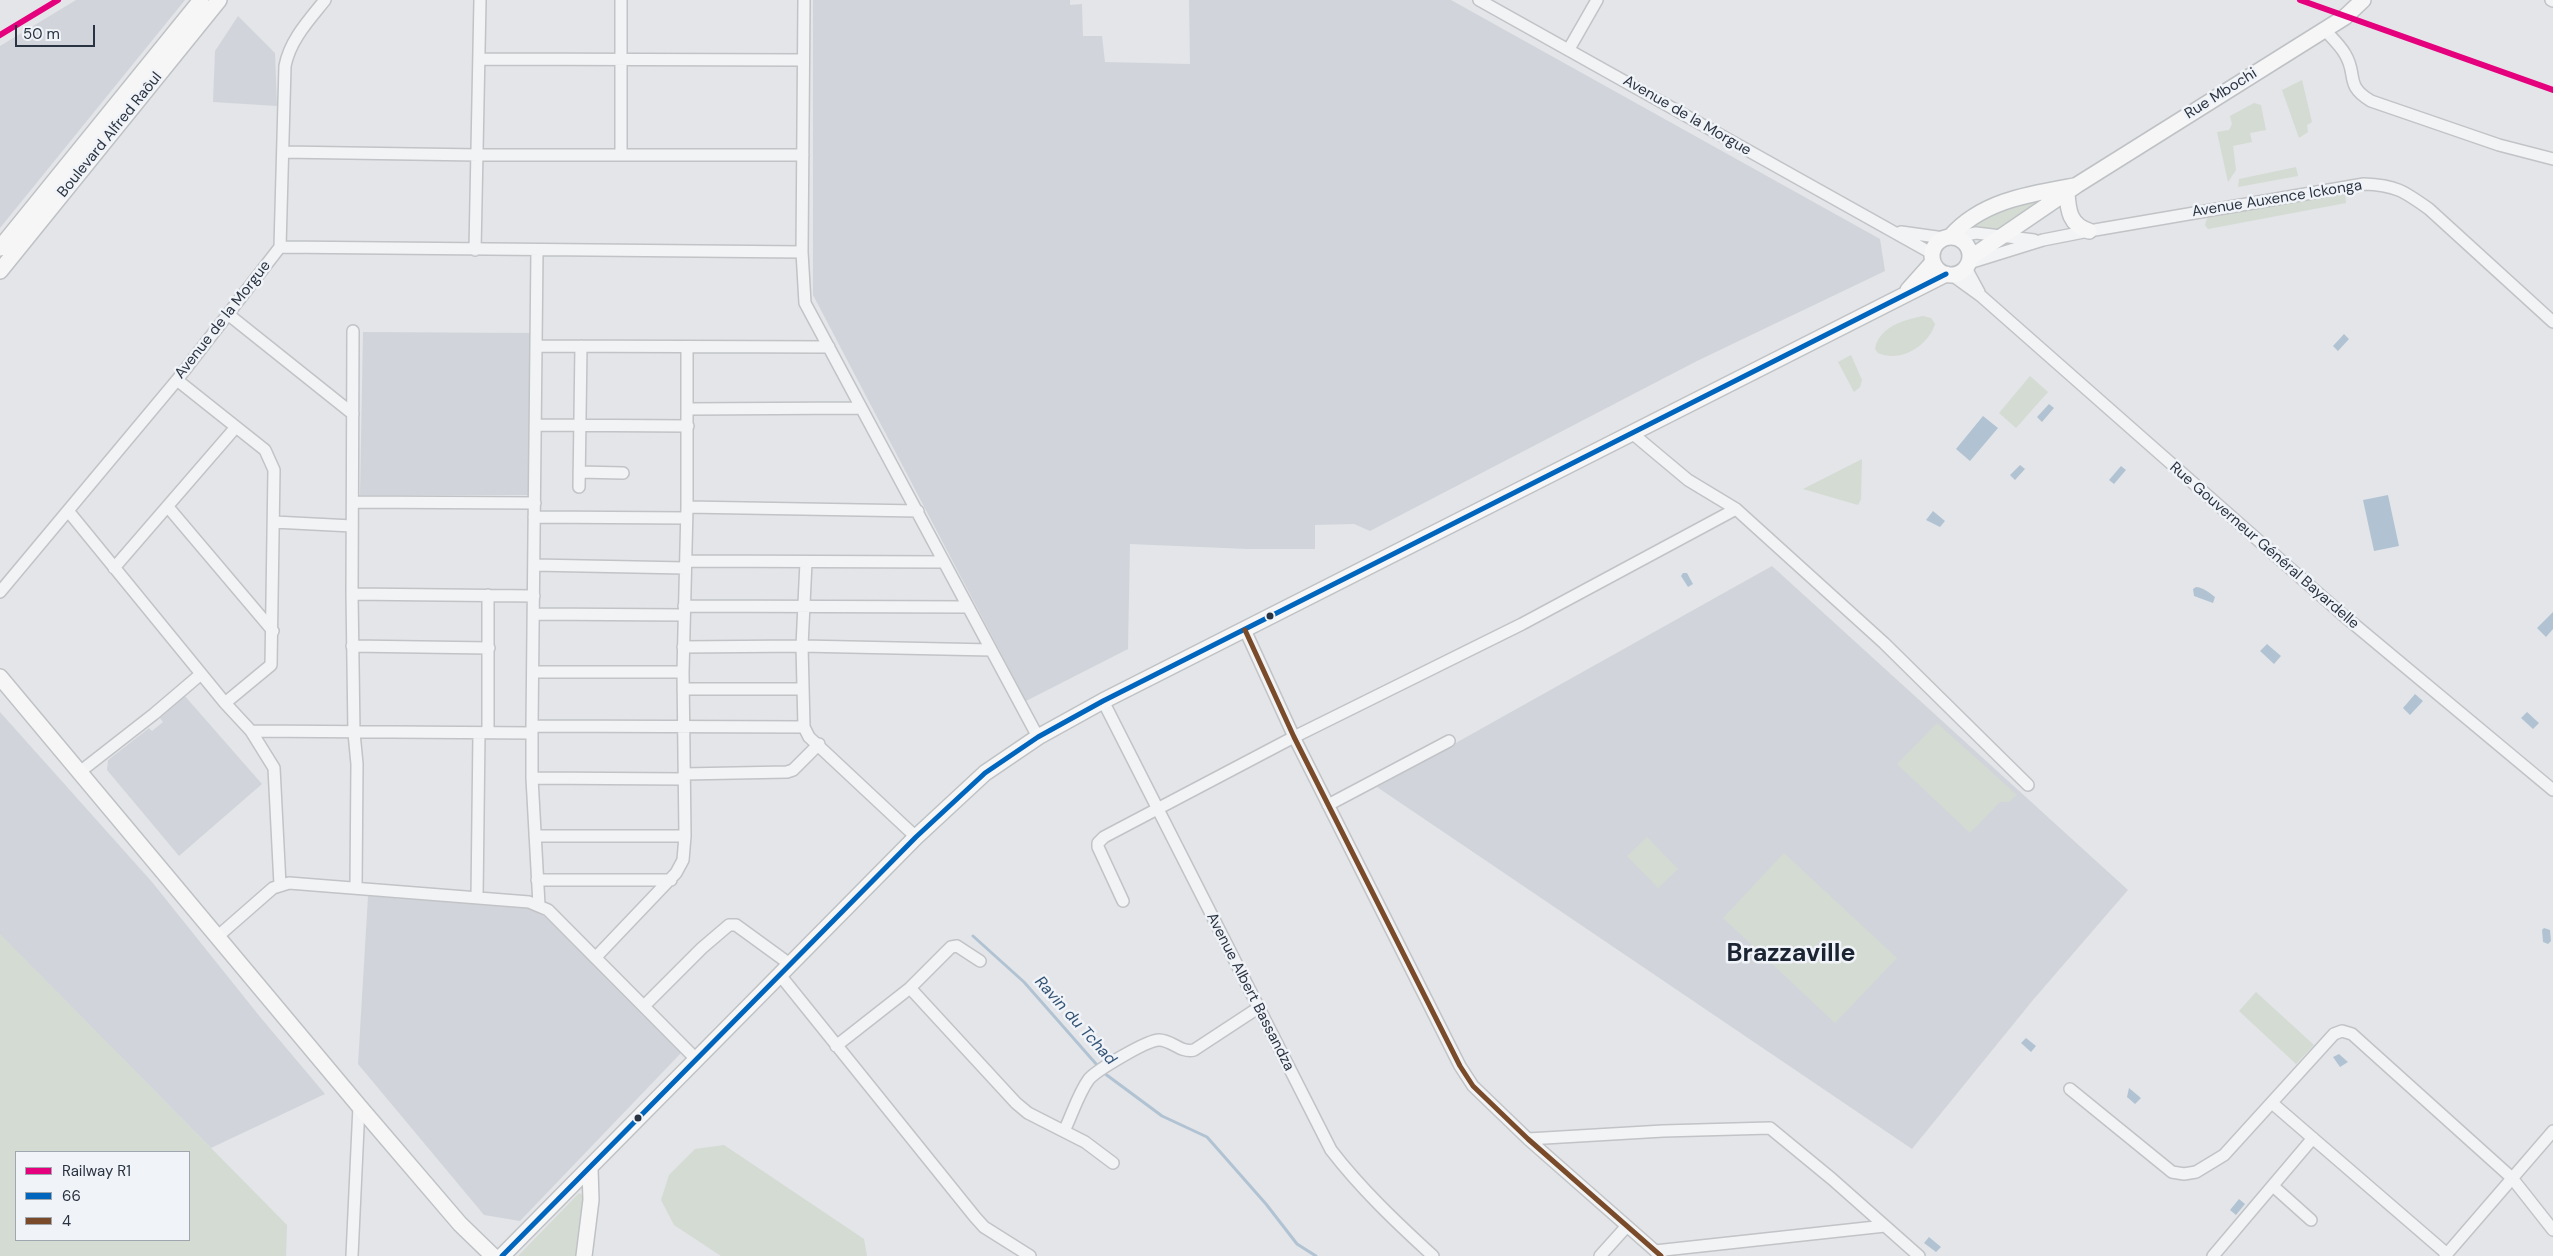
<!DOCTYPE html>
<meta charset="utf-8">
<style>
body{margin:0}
#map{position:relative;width:2553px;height:1256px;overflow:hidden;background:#e3e5e8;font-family:"DM Sans",sans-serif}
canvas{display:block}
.legend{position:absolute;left:15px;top:1151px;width:175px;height:90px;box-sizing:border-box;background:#f0f3f7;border:1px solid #a0a6ae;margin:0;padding:6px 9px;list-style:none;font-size:15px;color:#293341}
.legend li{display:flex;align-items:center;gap:10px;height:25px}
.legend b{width:25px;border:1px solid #a0a6ae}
.scale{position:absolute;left:15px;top:25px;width:80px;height:22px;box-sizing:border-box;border:2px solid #293341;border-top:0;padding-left:6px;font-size:15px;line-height:18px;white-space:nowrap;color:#293341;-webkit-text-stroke:4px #f0f3f7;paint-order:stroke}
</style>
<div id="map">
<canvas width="2553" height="1256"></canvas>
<ul class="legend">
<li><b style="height:6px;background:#e5007d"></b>Railway R1</li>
<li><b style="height:6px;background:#0065bd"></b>66</li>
<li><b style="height:6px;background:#7a4b2a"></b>4</li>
</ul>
<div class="scale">50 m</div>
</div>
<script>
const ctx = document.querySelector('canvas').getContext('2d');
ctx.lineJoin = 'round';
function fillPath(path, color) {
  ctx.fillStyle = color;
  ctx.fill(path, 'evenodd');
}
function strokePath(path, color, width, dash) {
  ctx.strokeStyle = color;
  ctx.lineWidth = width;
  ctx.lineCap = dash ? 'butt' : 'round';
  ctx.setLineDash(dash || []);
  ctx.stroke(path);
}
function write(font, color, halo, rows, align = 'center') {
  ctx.font = font + ' "DM Sans",sans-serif';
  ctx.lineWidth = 5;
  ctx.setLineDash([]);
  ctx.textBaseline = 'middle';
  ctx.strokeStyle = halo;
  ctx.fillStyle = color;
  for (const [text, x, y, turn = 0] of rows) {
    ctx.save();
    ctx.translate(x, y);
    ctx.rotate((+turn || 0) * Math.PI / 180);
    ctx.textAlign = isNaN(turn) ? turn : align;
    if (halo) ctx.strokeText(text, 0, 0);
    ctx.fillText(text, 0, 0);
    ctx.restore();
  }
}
fillPath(new Path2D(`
 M 76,0 L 185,0 L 0,228 L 0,46 Z
 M 813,0 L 1070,0 L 1070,5 L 1082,4 L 1083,36 L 1102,36 L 1105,62 L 1190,64 L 1189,0 L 1451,0 L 1880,239 L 1885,271 L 1697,361 L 1370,531 L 1354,524 L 1315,525 L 1315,549 L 1247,549 L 1130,544 L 1128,649 L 1026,701 L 813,295 Z
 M 238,16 L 275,53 L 277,106 L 213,102 L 215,51 Z
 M 363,332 L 531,333 L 530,495 L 360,495 Z
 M 1772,566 L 2128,890 L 2033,1000 L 1912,1149 L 1377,787 Z
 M 184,695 L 262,784 L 179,856 L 107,770 L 108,760 L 149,728 L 152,731 L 163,722 L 160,718 Z
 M 0,712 L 152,882 L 261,1018 L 325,1094 L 211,1148 L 0,935 Z
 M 368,896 L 527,908 L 537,912 L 545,917 L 682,1052 L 520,1221 L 484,1215 L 358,1064 Z`), '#d1d5db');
fillPath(new Path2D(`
 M 2302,80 L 2312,122 L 2307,125 L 2308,132 L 2299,138 L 2282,90 Z
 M 2254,103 L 2261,105 L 2266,130 L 2250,133 L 2252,142 L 2233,146 L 2236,170 L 2228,182 L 2217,132 L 2229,130 L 2232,124 L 2230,116 Z
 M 2296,167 L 2298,176 L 2238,187 L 2239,179 Z
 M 2345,191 L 2346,203 L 2208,229 L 2205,225 L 2207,218 Z
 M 2054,193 L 1999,233 L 1979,226 L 1967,227 L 1980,214 Z
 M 1923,316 L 1931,318 L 1935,324 C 1928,346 1901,363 1878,353 L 1875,349 C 1879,327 1903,320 1923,316 Z
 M 1851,355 L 1862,380 L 1860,387 L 1854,392 L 1838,362 Z
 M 2030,376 L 2048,392 L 2016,428 L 1999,413 Z
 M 1862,459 L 1861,499 L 1858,505 L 1803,489 Z
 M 1937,723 L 2017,795 L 2009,802 L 2000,802 L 1970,833 L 1897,764 Z
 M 1647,837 L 1678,869 L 1658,888 L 1627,856 Z
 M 1784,853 L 1897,958 L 1835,1023 L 1723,918 Z
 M 0,934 L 287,1225 L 286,1256 L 0,1256 ZM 16,1152 L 189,1152 L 189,1240 L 16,1240 Z
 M 2256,992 L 2314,1045 L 2296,1064 L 2239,1011 Z
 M 724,1145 L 864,1239 L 867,1256 L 721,1256 L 674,1225 L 661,1200 L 669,1175 L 695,1149 Z
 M 579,1193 L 586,1196 L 579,1256 L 518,1256 Z`), '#d4dbd3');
fillPath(new Path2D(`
 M 2344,334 L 2349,339 L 2338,351 L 2333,346 Z
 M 2049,404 L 2054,408 L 2042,422 L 2037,417 Z
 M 1983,416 L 1998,428 L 1970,461 L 1956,449 Z
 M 2020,465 L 2025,469 L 2015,480 L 2010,475 Z
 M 2121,466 L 2126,470 L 2114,484 L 2109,480 Z
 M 2388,495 L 2399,546 L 2374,551 L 2363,500 Z
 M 1933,511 L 1945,521 L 1940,527 L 1926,520 Z
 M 1683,573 L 1687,573 L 1693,584 L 1688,587 L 1681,576 Z
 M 2196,587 C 2202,587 2210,593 2215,597 L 2213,603 L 2194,596 L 2193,589 Z
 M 2553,612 L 2553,629 L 2546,637 L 2537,628 Z
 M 2267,644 L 2281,656 L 2274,664 L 2260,651 Z
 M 2415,694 L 2423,701 L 2410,715 L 2403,708 Z
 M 2527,712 L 2539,723 L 2533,729 L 2521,718 Z
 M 2544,928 L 2550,930 L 2551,941 L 2548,944 L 2543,942 L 2542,930 Z
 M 2026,1038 L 2036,1046 L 2031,1052 L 2021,1043 Z
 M 2339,1054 L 2348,1062 L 2340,1067 L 2333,1057 Z
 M 2129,1088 L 2141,1098 L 2135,1104 L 2127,1097 Z
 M 2239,1199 L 2245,1204 L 2236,1215 L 2230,1210 Z
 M 1929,1237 L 1941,1247 L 1936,1252 L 1924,1243 Z`), '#b1c3d3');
strokePath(new Path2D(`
 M 973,936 L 1024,982 L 1104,1073 L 1162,1116 L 1207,1137 L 1266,1204 L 1297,1244 L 1316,1256`), '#b1c3d3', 3);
const minor = new Path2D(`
 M 621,0 L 621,154
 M 804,0 L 802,252 L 805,303 L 1038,737
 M 1479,0 L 1933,254
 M 2551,0 L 2553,1
 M 2325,30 C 2331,37 2340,45 2345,54 C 2358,75 2344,85 2371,101 L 2499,145 L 2553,159
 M 1569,49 L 1597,0
 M 479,59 L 803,60
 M 283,152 L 478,155 L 803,155
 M 1901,232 L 1944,238
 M 1956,237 L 1976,233 L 2034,240
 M 280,247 L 802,252
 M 475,250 L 480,0
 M 537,250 L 532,726 L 532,778 L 539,905
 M 1969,263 L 2043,240 L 2089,231 L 2364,184 C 2395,185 2404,191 2429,209 L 2553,322
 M 1966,268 L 1979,292
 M 1952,275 L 1981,296 L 2343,615 L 2553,790
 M 229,315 L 353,414
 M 353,331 L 352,594 L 354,733 L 357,764 L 356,887
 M 536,346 L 829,347
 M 177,380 L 265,450 L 274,470 L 271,665 L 225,703
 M 688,409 L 861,408
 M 537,425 L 688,426
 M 1633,434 L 1688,480 L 1736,509 L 1884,643 L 2028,785
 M 579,472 L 623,473
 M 579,487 L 581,346
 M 353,502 L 535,503
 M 168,507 L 273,631
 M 687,507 L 918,511
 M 69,512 L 225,703 L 251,731 L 274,768 L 280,885
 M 534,517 L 686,518
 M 274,522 L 352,526
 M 686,561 L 944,562
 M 806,562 L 802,646 L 804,727 L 809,737 L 916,837
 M 534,565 L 685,568
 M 114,568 L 236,427
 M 0,592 L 177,380 L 280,247 L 285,66 C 290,40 309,20 325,0
 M 352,594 L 534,596
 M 488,595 L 488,732
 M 684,606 L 968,607
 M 534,614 L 684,615
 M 1245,630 L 1294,737 L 1460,1066 L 1473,1086 L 1528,1139 L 1661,1256
 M 352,646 L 489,648
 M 683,647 L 802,646 L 991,650
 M 534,672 L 683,672
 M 683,689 L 802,689
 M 1103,701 L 1331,1150 C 1361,1189 1397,1223 1433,1256
 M 532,726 L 804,727
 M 251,731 L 532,733
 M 81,771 L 154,714 L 201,674
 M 684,774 L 787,772 L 793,770 L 819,744
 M 532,778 L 684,779
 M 1328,805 L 1449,741
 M 535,836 L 685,836
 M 537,880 L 671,880
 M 477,898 L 479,733
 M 1123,901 L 1098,847 L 1098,843 L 1104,837 L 1294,737 L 1522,624 L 1736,509
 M 217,937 L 273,888 L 289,883 L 529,902 L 548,910 L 696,1059
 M 596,957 L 676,873 L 683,860 L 685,836 L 683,672 L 687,507 L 687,347
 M 780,975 L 975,1217 L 984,1227 L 1030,1256
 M 910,988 L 1016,1103 L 1028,1113 L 1085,1142 L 1113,1163
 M 644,1006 L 702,948 L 729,925 L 736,925 L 791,965
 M 836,1046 L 910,988 L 951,947 L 957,946 L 980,961
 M 2070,1089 L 2172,1172 L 2184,1174 L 2196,1172 L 2224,1155 L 2334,1034 L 2342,1031 L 2352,1034 L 2512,1178 L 2553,1230
 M 2272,1103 L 2447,1254
 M 1064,1131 C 1072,1115 1078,1094 1089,1079 C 1097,1070 1147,1040 1159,1040 C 1172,1040 1180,1053 1194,1050 L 1258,1008
 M 1528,1139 L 1663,1131 L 1770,1128 L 1832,1179 L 1919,1256
 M 2273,1186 L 2311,1220
 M 1655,1251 L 1885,1226
 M 352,1256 L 359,1106
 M 1600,1256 L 1627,1226
 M 2213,1256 L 2313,1138
 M 2445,1256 L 2553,1131`);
const major = new Path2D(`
 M 2067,193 C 2068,211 2070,225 2089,231
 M 1950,237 C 1981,201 2029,194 2074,186
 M1932 256a19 19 0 1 1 38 0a19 19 0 1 1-38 0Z
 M 0,248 L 201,0
 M 1970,258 L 2077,185 L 2345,17 L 2363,0
 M 0,271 L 219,0
 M 1908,290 L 1933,262
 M 0,677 L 359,1106 L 460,1224 L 493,1256
 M 502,1256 L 916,837 L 985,773 L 1038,737 L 1103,701 L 1946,274
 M 584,1256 L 591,1200 L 590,1169`);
strokePath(minor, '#c1c3c6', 14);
strokePath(major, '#bfc2c5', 18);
strokePath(minor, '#f2f3f4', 11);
strokePath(major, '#f6f6f7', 15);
strokePath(new Path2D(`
 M 502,1256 L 916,837 L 985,773 L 1038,737 L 1103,701 L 1946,274`), '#0065bd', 5);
strokePath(new Path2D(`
 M 1245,630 L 1294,737 L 1460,1066 L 1473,1086 L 1528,1139 L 1661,1256`), '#7a4b2a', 5);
strokePath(new Path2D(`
 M 2300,0 L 2553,90
 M 0,35 L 58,0`), '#e5007d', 6);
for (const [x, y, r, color] of [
 [1270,616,4.5,"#293341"],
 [638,1118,4.5,"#293341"]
]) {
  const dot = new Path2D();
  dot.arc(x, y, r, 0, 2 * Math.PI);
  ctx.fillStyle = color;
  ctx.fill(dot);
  strokePath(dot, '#f0f3f7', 2);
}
write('15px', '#293341', '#f0f3f7', [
 ["Rue Mbochi",2221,94,-32],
 ["Avenue de la Morgue",1687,116,30],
 ["Boulevard Alfred Raôul",110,135,-51],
 ["Avenue Auxence Ickonga",2277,199,-9],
 ["Avenue de la Morgue",223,320,-52],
 ["Rue Gouverneur Général Bayardelle",2264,546,41],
 ["Avenue Albert Bassandza",1250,992,63]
]);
write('italic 16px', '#335375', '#f0f3f7', [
 ["Ravin du Tchad",1075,1021,48]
]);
write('bold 25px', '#1b2432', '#f0f3f7', [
 ["Brazzaville",1791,954]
]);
</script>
